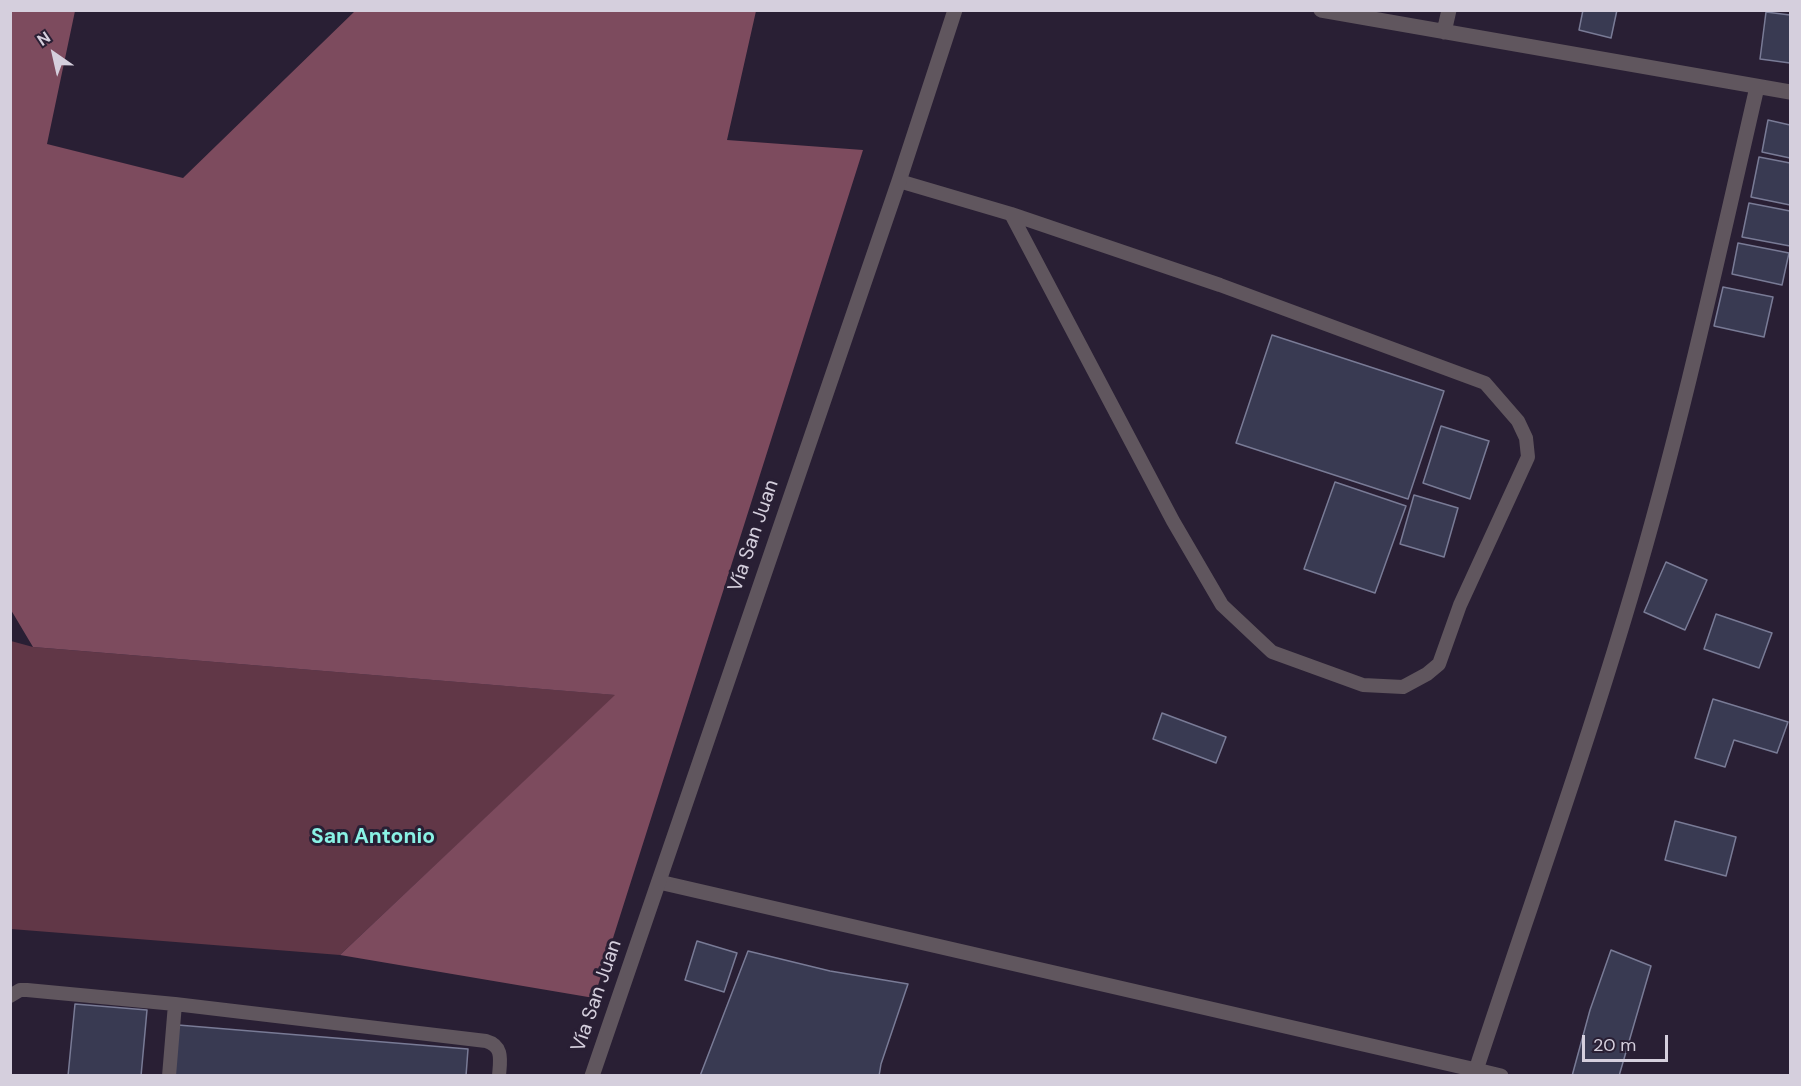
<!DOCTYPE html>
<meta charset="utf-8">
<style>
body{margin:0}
#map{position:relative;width:1801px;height:1086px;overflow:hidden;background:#291f34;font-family:"DM Sans",sans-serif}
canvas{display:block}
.frame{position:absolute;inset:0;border:12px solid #d5cfdd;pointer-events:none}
.north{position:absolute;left:24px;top:24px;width:60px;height:60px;-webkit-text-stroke:4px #291f34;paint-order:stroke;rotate:326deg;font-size:16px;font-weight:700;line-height:24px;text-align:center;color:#d5cfdd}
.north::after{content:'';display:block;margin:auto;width:21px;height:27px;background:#d5cfdd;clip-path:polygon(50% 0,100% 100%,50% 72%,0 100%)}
.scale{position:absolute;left:1582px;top:1035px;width:86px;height:27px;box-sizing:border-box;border:3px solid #d5cfdd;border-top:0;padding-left:8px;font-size:18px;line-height:21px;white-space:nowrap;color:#d5cfdd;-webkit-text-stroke:4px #291f34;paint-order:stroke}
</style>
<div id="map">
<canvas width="1801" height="1086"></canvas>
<div class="frame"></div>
<div class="north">N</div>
<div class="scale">20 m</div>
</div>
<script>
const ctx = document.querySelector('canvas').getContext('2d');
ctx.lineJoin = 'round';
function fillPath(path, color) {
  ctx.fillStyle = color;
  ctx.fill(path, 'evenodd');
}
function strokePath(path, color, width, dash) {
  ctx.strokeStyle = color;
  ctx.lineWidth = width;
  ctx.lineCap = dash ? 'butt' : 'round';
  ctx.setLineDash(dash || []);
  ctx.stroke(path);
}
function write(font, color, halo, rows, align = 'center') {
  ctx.font = font + ' "DM Sans",sans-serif';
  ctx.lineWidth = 6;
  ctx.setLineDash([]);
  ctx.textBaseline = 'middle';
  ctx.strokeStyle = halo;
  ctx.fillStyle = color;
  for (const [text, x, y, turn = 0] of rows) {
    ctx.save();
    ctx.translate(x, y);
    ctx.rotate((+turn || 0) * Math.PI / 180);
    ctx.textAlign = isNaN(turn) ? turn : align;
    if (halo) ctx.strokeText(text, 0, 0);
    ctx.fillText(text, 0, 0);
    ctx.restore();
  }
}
fillPath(new Path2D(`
 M 11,641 L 33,647 L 616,695 L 340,955 L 11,929 Z`), '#613747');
fillPath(new Path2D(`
 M 355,11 L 756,11 L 727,140 L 863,150 L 594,998 L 340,955 L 615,695 L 33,647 L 11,610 L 11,11 L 75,11 L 47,144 L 183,178 Z`), '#7d4b5e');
const building = new Path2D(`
 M 1583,10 L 1617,10 L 1611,38 L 1579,30 Z
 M 1766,12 L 1790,15 L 1790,63 L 1760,59 Z
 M 1768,120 L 1790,125 L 1790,158 L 1762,152 Z
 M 1759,157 L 1790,163 L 1790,205 L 1751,197 Z
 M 1749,203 L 1790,211 L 1790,246 L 1742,237 Z
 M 1738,243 L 1789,253 L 1782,285 L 1732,274 Z
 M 1723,287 L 1773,297 L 1764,337 L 1714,326 Z
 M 1272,335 L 1444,391 L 1408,499 L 1236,443 Z
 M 1441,426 L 1489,441 L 1470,499 L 1423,483 Z
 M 1335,482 L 1406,506 L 1375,593 L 1304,569 Z
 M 1414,495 L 1458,508 L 1444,557 L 1400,544 Z
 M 1666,562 L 1707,580 L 1685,630 L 1644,612 Z
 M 1716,614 L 1772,633 L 1759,668 L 1704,649 Z
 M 1713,699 L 1788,722 L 1777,753 L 1734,740 L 1725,767 L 1695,758 Z
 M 1162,713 L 1226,737 L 1216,763 L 1153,739 Z
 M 1675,821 L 1736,837 L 1726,876 L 1665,860 Z
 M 697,941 L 737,953 L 724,992 L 685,980 Z
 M 1611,950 L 1651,966 L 1619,1076 L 1572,1076 L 1590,1010 Z
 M 748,951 L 830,971 L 908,984 L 881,1064 L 879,1076 L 700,1076 Z
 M 75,1004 L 147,1010 L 141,1076 L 68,1076 Z
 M 178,1025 L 468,1049 L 466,1076 L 173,1076 Z`);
fillPath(building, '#393a52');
strokePath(building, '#797b96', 1.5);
strokePath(new Path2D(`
 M 899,181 L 1011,214 L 1220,285 L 1485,383 L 1518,421 L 1526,438 L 1528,457 L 1460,605 L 1439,664 L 1427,674 L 1403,687 L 1363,685 L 1272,652 L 1222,605 L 1173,521 L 1011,214
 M 10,996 L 20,990 L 27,990 L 175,1004 L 486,1041 C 504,1046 500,1061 499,1076
 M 169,1076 L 175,1004`), '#60565e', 14);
strokePath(new Path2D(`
 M 1321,10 L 1790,92
 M 1444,32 L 1449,10
 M 659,882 L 1476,1070 C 1528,912 1584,755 1631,596 C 1681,428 1718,257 1757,87
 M 1476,1070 L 1501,1076`), '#60565e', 15);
strokePath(new Path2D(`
 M 592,1076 L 899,181 L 955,10`), '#60565e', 15);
write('20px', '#d5cfdd', '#291f34', [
 ["Vía San Juan",754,536,-71],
 ["Vía San Juan",597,996,-71]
]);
write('bold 21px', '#89f2e5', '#291f34', [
 ["San Antonio",373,837]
]);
</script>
